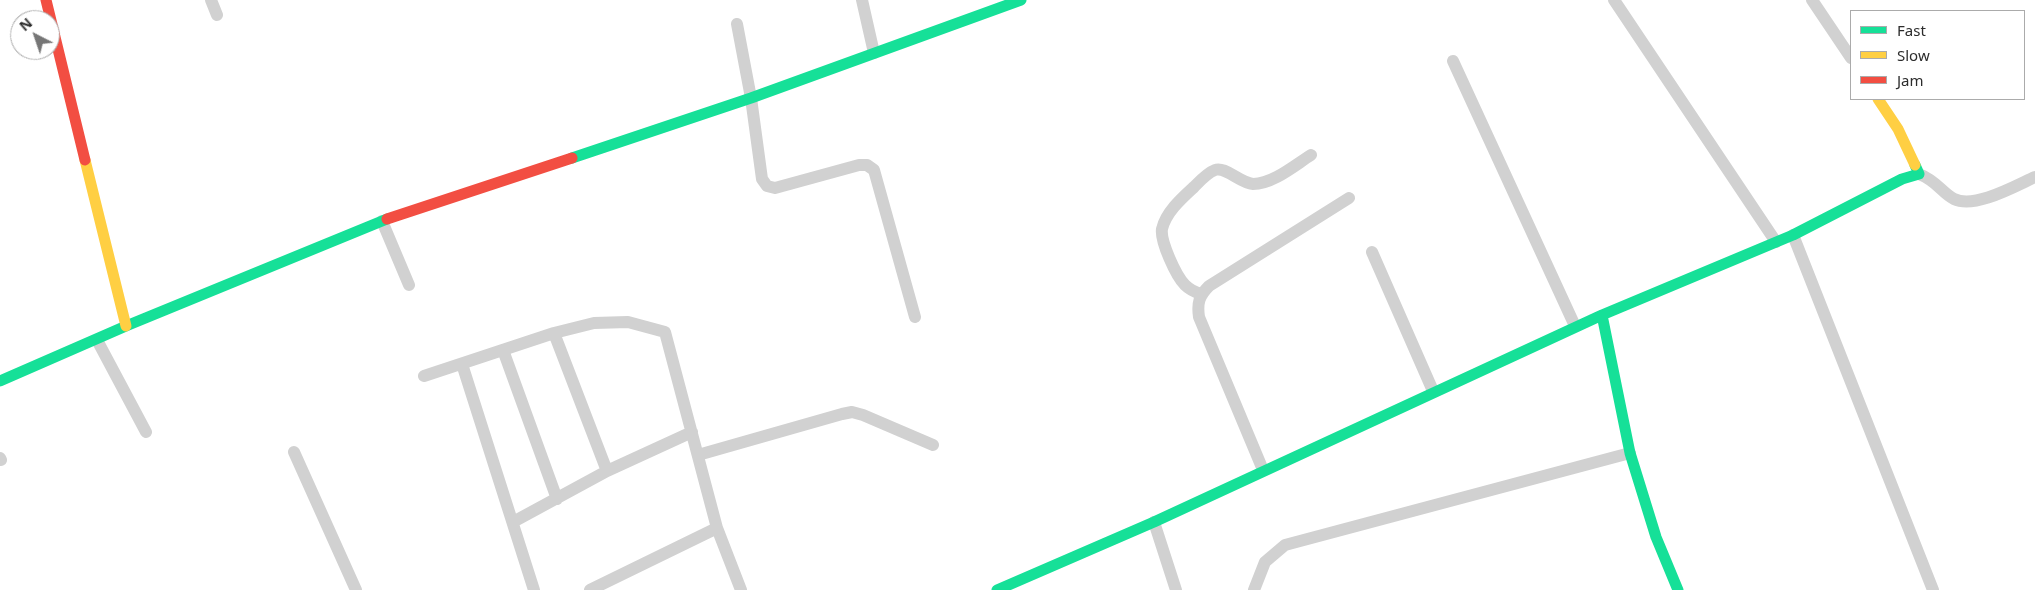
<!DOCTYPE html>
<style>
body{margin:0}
#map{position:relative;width:2035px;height:590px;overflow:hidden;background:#fff;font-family:"Noto Sans",sans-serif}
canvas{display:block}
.legend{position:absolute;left:1850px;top:10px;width:175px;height:90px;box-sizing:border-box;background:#fff;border:1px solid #ababab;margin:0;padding:6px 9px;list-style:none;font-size:15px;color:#2c2c2c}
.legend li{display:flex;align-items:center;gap:10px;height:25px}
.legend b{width:25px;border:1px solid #ababab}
.north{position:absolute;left:10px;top:10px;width:50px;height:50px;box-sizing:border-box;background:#fff;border:1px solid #ababab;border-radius:50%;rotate:319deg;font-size:14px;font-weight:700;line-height:20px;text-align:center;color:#2c2c2c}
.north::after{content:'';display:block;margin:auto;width:18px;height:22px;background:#767676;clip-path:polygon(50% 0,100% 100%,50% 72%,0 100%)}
</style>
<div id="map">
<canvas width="2035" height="590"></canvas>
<ul class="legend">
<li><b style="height:6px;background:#16e098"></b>Fast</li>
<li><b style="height:6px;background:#ffcf43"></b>Slow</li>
<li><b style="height:6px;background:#f24e42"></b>Jam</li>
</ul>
<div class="north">N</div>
</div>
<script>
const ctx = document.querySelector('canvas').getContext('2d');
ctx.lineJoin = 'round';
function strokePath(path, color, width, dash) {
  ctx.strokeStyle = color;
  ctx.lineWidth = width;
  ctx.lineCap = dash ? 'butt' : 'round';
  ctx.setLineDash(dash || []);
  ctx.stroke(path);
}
strokePath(new Path2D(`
 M 211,0 L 217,15
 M 862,0 L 874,53
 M 1614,0 L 1776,242
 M 1812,0 L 1851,58
 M 737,24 L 751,98 L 762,179 L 767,186 L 775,188 L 859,165 L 867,165 L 874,170 L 915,317
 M 1453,61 L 1575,326
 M 1919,174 C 1937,181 1941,192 1954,199 C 1975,209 2015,186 2035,177
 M 382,221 L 409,285
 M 1793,235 L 1933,590
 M 1372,252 L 1433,391
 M 1201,294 C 1195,292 1189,289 1185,285 C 1176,276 1160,241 1162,229 C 1166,212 1182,198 1194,187 C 1200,181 1207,173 1215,170 C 1225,166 1240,183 1253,184 C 1273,184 1295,165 1311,155
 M 554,333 L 607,471
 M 97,340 L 146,432
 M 503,350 L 557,499
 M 462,364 L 534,590
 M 424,376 L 554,333 L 594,323 L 628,322 L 665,332 L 717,528 L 741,590
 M 294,452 L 356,590
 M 698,455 L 842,414 L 852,412 L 863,415 L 933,445
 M 0,458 L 1,460
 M 1263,470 L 1199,317 C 1197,303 1199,296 1209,286 L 1349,198
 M 513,522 L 607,471 L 692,432
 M 1154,522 L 1176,590
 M 590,590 L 717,528
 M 1254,590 L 1265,562 L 1285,545 L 1630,453`), '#d1d1d1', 12);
strokePath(new Path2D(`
 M 572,158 L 751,98 L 1021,0
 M 0,381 L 126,326 L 387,219
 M 997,590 L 1154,522 L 1602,315
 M 1678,590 L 1656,537 L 1630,453 L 1602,315 L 1793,235 L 1902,179 L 1919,174 L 1915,165`), '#16e098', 11);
strokePath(new Path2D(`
 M 1878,99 L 1898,129 L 1915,165
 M 85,160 L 126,326`), '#ffcf43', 11);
strokePath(new Path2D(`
 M 46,0 L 85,160
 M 387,219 L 572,158`), '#f24e42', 11);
</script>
